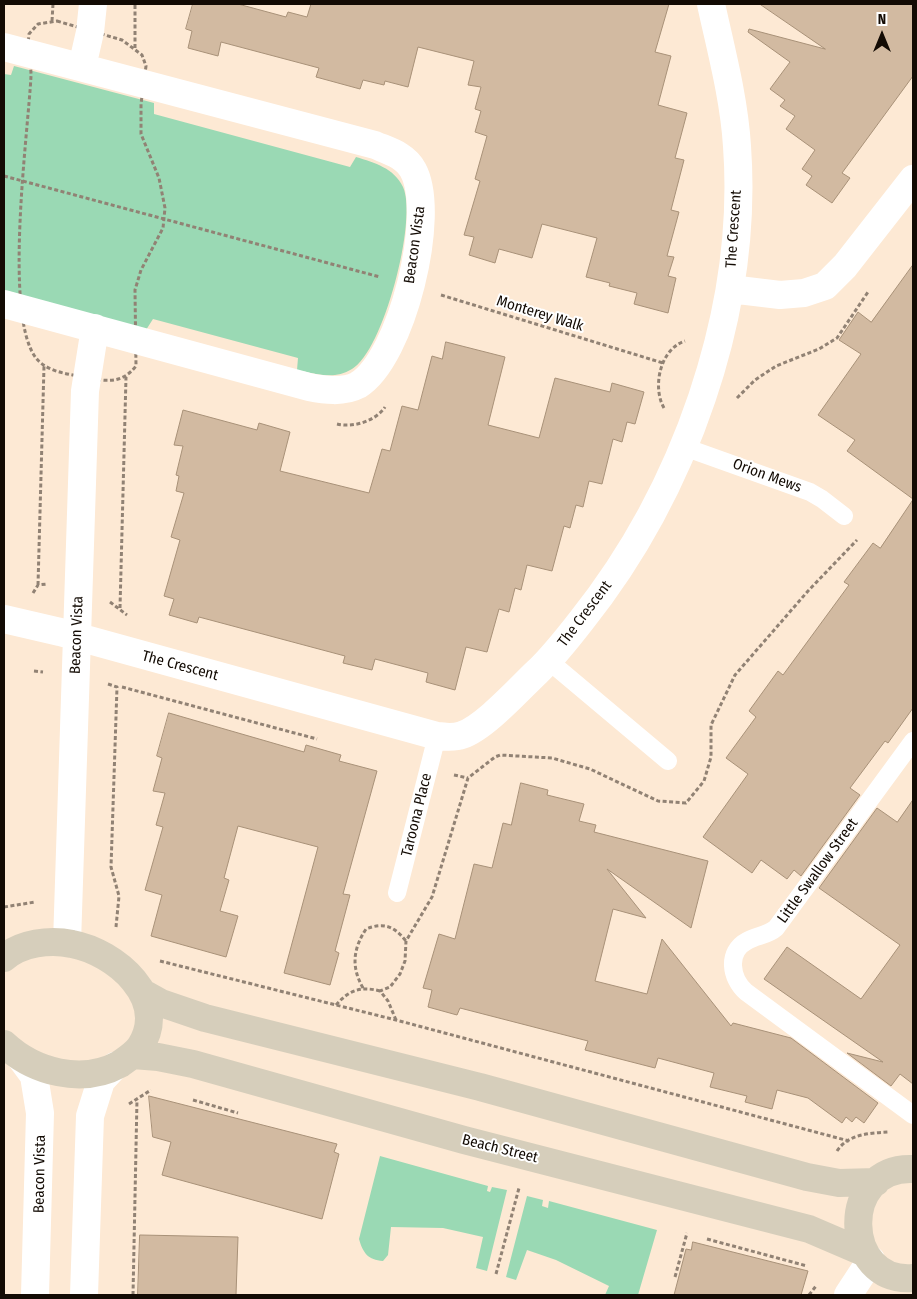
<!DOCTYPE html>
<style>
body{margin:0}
#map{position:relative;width:917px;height:1299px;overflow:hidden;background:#fde9d4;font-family:"Fira Sans Condensed",sans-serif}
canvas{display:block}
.frame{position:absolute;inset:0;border:5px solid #130b04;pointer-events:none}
.north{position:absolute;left:857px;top:10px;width:50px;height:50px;-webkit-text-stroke:4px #fff;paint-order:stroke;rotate:0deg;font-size:14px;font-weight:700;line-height:20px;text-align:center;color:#130b04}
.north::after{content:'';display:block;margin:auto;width:18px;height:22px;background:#130b04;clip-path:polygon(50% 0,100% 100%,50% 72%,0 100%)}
</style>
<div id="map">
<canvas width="917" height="1299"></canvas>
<div class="frame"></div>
<div class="north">N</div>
</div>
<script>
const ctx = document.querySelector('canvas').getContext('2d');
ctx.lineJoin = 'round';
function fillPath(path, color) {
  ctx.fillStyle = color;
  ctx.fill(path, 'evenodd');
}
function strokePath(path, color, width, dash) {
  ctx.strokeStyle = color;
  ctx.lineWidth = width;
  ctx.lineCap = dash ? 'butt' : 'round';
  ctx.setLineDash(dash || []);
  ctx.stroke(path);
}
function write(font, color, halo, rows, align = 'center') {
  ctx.font = font + ' "Fira Sans Condensed",sans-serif';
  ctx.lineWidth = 4;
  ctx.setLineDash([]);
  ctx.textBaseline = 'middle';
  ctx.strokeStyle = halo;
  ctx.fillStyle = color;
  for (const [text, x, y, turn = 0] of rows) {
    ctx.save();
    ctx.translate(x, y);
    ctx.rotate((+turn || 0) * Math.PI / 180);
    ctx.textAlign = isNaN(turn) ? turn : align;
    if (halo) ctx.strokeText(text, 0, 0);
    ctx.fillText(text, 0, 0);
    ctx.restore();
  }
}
fillPath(new Path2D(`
 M 14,66 L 154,103 L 154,114 L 350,167 L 356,157 C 375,163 394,168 403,187 C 418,219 383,352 352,369 C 334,380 317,374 297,370 L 298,358 L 153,319 L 146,330 L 4,290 L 4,74 L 11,75 Z
 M 380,1156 L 488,1186 L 487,1191 L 490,1192 L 492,1187 L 507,1190 L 487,1271 L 476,1268 L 483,1237 L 443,1228 L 391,1227 L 388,1255 L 383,1261 C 368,1260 363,1253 359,1239 Z
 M 527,1196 L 543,1200 L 542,1206 L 548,1208 L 549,1201 L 657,1230 L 638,1295 L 605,1295 L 609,1286 L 556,1260 L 527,1250 L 516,1280 L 506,1277 Z`), '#9ad9b4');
const building = new Path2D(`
 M 193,4 L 238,4 L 286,17 L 288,12 L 307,17 L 311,4 L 669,4 L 655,52 L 671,56 L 658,105 L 687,113 L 675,158 L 684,160 L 671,210 L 679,212 L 667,256 L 674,257 L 668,276 L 676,278 L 668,313 L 634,304 L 637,293 L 609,286 L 610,283 L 586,277 L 597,238 L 542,224 L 532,258 L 499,249 L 495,263 L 469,255 L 474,237 L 464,235 L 480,181 L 475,179 L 487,136 L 475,132 L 481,111 L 475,109 L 481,87 L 468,85 L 474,61 L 418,47 L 408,87 L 385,81 L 384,85 L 363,80 L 360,89 L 316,77 L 319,68 L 221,42 L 218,56 L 188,48 L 192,31 L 186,29 Z
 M 760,4 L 913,4 L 913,76 L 842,173 L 850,178 L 832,203 L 806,185 L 812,176 L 802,169 L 815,150 L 786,129 L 795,116 L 780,106 L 785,100 L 770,89 L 790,62 L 748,32 L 749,29 L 825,49 Z
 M 913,265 L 913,499 L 847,451 L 855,440 L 818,415 L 861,354 L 839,340 L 858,312 L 871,322 Z
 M 446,342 L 505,357 L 488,425 L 539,438 L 555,378 L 610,392 L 612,383 L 644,392 L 635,424 L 627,422 L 622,442 L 613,439 L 602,484 L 589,481 L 583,507 L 576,505 L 570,528 L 564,526 L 552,571 L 527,565 L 521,590 L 515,588 L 509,612 L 499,609 L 487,652 L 466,647 L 455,690 L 426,682 L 428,673 L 375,659 L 372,670 L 343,663 L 345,656 L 199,617 L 197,623 L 169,615 L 174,599 L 164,596 L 180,540 L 171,537 L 184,493 L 176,491 L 179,476 L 176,475 L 183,446 L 174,445 L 183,410 L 257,430 L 259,423 L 290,432 L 280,471 L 369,493 L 382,449 L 390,451 L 402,406 L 418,410 L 432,356 L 442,359 Z
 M 913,500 L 913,708 L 888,743 L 885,741 L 850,788 L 860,795 L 801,876 L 794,870 L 787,879 L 761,860 L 752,873 L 703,837 L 748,774 L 726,758 L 756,717 L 749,711 L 778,671 L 783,675 L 849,585 L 844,582 L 873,543 L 880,548 Z
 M 169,713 L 304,752 L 306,745 L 341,755 L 339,761 L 377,771 L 343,894 L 350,895 L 335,951 L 339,953 L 330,985 L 284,973 L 318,847 L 238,826 L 224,878 L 229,880 L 220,911 L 238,916 L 226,957 L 151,936 L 162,895 L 145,890 L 163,827 L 156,825 L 165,793 L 153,791 L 162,758 L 157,756 Z
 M 521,783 L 548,790 L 547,795 L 584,804 L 579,821 L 596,825 L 594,832 L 708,861 L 691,928 L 607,869 L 646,918 L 613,909 L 595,981 L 647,994 L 662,939 L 731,1026 L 733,1023 L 791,1038 L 878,1103 L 864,1123 L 856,1117 L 852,1122 L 846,1117 L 842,1123 L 808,1098 L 777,1090 L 772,1109 L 745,1102 L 747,1096 L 710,1087 L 714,1073 L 658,1058 L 655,1068 L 585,1050 L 588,1041 L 460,1008 L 457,1015 L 428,1007 L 432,990 L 423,988 L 439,934 L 455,939 L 474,864 L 492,868 L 503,823 L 511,825 Z
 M 913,800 L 913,1084 L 900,1074 L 891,1086 L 847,1053 L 883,1062 L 764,979 L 787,947 L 861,999 L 900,945 L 819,888 L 877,808 L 897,822 Z
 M 149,1096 L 337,1144 L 334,1152 L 339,1154 L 322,1219 L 162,1175 L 171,1142 L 153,1137 Z
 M 140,1235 L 238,1237 L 236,1295 L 138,1295 Z
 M 693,1242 L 808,1271 L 801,1295 L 674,1295 L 686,1249 L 691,1250 Z`);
fillPath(building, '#d2baa1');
strokePath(building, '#a89178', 1);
strokePath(new Path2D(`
 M 52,21 L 53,4
 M 57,21 L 122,40 L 142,55 L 146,66 L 141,104 L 141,134 L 159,178 L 165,208 L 163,228 L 141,270 L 135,290 L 136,366 C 121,385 105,381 84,377 C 68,374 47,372 36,358 C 3,315 28,134 31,76 C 31,62 27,48 29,34 L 38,24 Z
 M 135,48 L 135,4
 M 4,176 L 380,277
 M 441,295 L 663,363
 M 737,398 L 755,380 L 776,366 L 819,349 L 837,338 L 868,292
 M 664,408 C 652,387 660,349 685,341
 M 337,424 C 353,428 376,421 385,407
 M 38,585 L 44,366
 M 33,593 L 38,585 L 47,584
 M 110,602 L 127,615
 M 120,608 L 126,377
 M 34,671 L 43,672
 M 108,684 L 117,687 L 111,867 L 119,896 L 116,927
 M 122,687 L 317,739
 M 454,775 L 468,778
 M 4,907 L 35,902
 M 160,961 L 396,1020 L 849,1141
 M 363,988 C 351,967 353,949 366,929 C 384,922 394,926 406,941
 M 336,1005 C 349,990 361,986 380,991
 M 396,1020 L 388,1001 L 380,991 L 390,987 L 400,974 L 405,961 L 406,941 L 432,897 L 468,778 L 495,757 L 500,755 L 552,758 L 590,769 L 658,801 L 686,803 L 704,781 L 711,757 L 711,725 L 735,675 L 808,591 L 857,540
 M 193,1100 L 238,1113
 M 129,1104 L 151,1090
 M 837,1151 C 848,1134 870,1133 888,1132
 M 707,1239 L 807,1266
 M 496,1274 L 519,1188
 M 675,1277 L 687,1233
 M 133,1295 L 137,1099
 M 809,1295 L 816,1286`), '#918274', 3, [4, 2.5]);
strokePath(new Path2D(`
 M 684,447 L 810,492 L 822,499 L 844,516
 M 549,661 L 668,761
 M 913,741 L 776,928 C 767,936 757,935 747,941 C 726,952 731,979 746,992 L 913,1115
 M 397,893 L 437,736`), '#fff', 18);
strokePath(new Path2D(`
 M 4,47 L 375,145 C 389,151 405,155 413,170 C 437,214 402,358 358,385 C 343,393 324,390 309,387 L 4,304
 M 82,67 L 90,32 L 93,4
 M 730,289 L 780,295 L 804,293 L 825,286 L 845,266 L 913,179
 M 4,619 L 60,632 L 437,736 C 445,737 454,738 462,735 C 484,728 519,689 537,672 C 553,657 567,639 581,621 C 684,492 749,312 737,146 C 734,98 721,50 711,4
 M 67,943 L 85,391 L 95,328
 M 20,1057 L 34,1076 L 40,1113 L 35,1295
 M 84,1295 L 90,1116 L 101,1081 L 115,1066
 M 848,1295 L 871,1260`), '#fff', 28);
strokePath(new Path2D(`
 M 4,958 C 21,943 50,939 72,944 C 115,952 171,999 140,1047 C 135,1054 127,1059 120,1064 C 82,1085 34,1072 4,1044
 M 143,993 L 161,1003 L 205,1018 L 480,1087 L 807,1177 L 839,1183 L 876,1182
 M 133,1055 L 158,1057 L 193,1064 L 464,1140 L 809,1229 L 865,1253
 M 913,1169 C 838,1166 842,1284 913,1278`), '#d6cebb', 28);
write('15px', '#130b04', '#fff', [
 ["The Crescent",734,229,-86],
 ["Beacon Vista",415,245,-82],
 ["Monterey Walk",540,314,17],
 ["Orion Mews",767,476,20],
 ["The Crescent",585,614,-53],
 ["Beacon Vista",77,635,-88],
 ["The Crescent",180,666,15],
 ["Taroona Place",417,815,-76],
 ["Little Swallow Street",818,871,-54],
 ["Beach Street",500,1149,14],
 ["Beacon Vista",40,1174,-89]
]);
</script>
